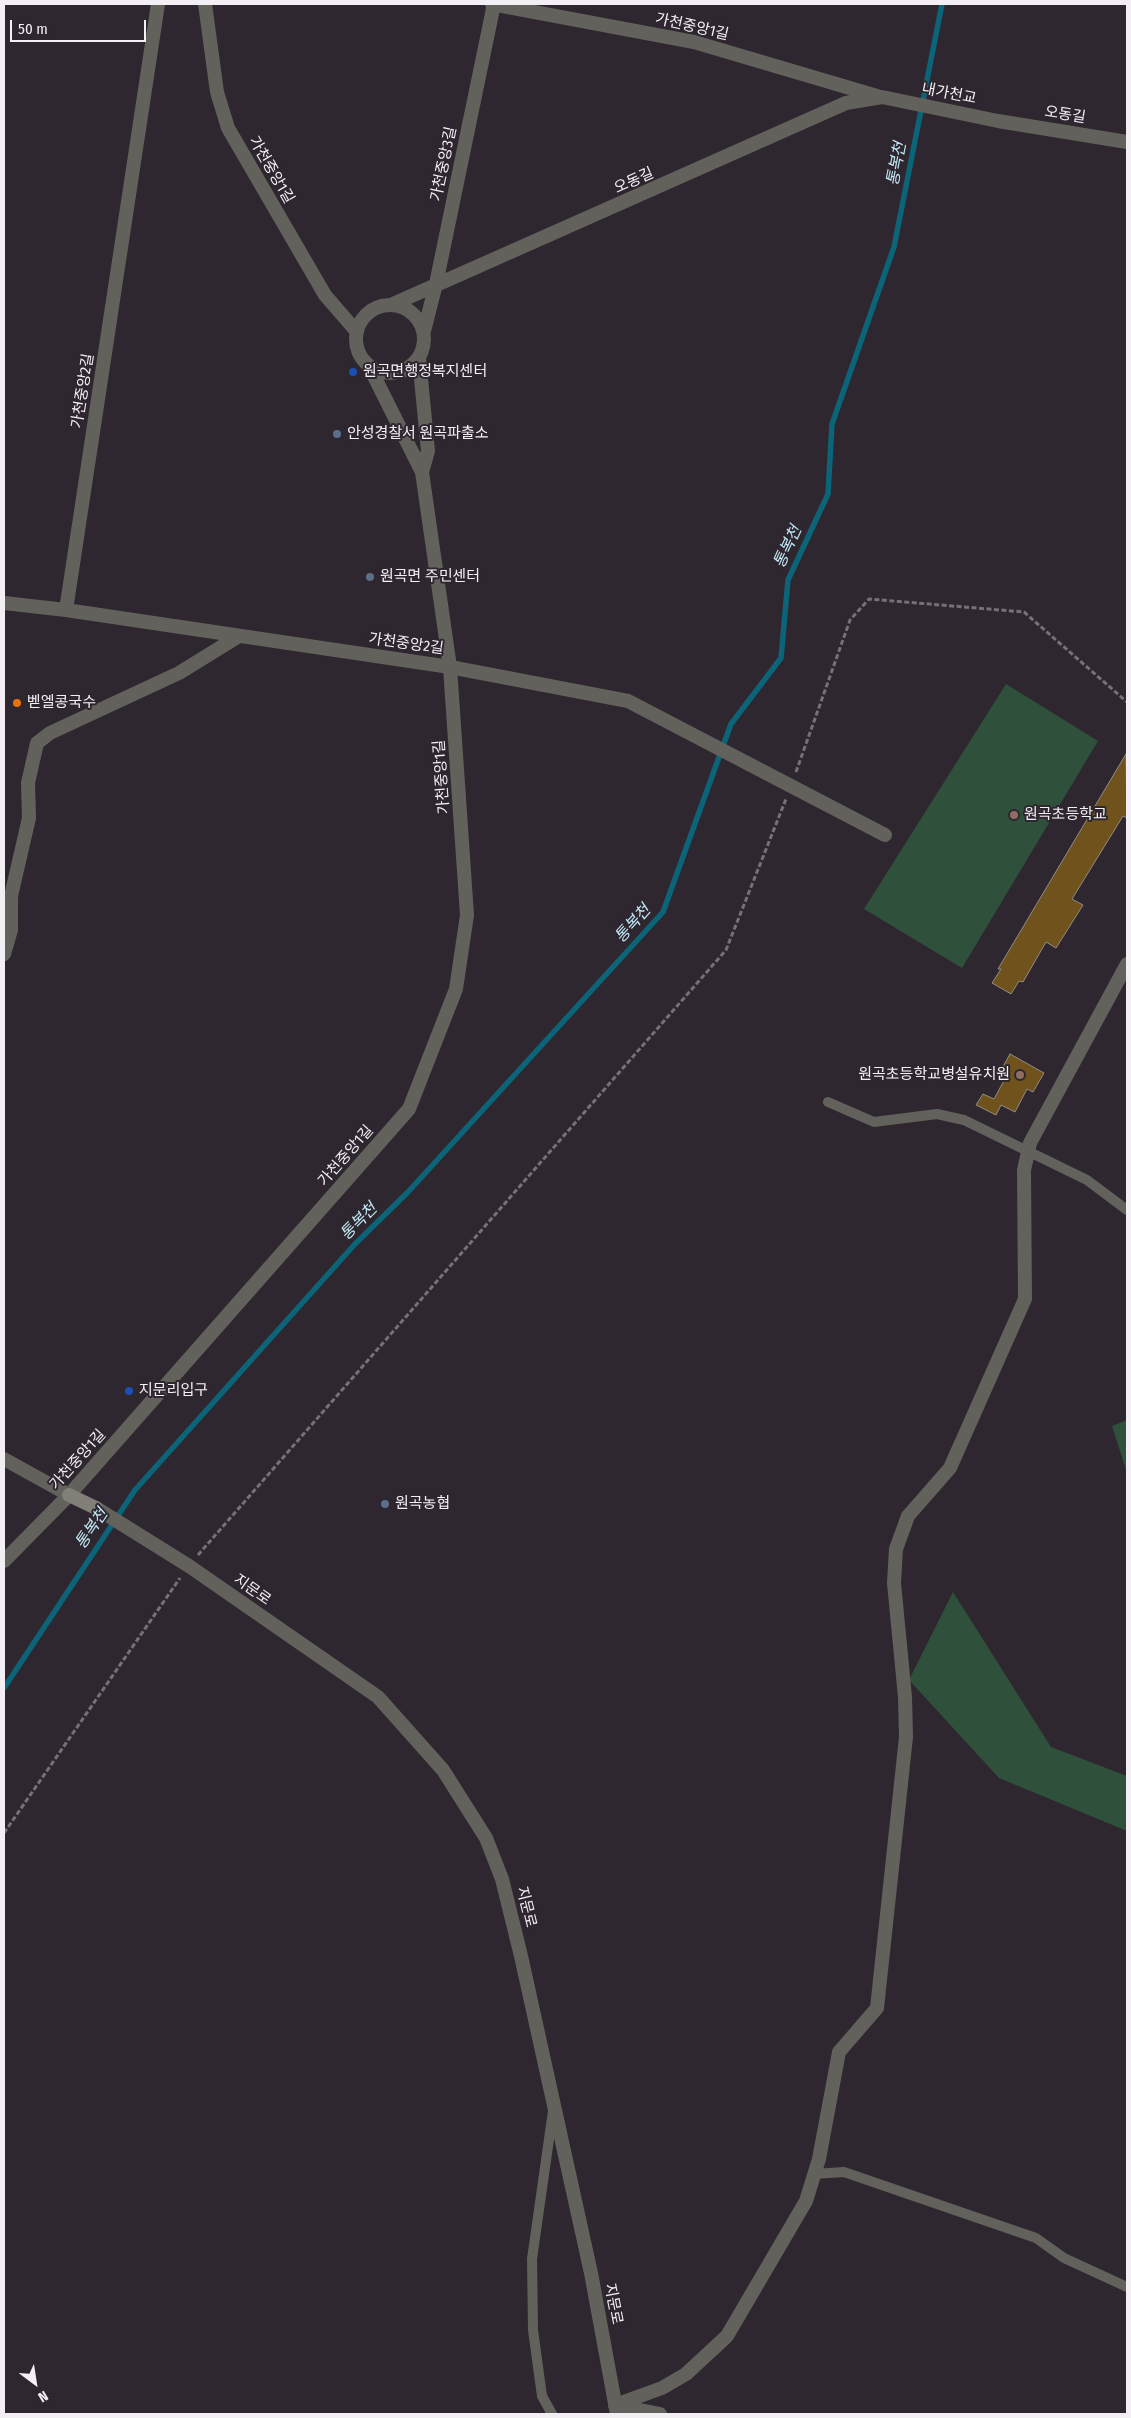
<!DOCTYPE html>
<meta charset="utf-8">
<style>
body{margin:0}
#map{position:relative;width:1131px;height:2418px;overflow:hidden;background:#2e272f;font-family:"Fira Sans Condensed",sans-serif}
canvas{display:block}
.frame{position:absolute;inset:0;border:5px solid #f4eff4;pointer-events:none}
.north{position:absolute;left:10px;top:2358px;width:50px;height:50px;-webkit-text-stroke:4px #2e272f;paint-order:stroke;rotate:149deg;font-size:14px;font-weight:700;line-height:20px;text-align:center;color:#f4eff4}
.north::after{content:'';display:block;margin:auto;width:18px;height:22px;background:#f4eff4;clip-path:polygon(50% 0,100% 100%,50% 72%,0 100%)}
.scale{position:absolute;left:10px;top:20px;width:136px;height:22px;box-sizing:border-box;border:2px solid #f4eff4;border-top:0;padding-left:6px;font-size:15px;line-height:18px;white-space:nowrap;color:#f4eff4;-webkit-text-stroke:4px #2e272f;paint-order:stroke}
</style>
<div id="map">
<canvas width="1131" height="2418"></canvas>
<div class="frame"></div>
<div class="north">N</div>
<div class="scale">50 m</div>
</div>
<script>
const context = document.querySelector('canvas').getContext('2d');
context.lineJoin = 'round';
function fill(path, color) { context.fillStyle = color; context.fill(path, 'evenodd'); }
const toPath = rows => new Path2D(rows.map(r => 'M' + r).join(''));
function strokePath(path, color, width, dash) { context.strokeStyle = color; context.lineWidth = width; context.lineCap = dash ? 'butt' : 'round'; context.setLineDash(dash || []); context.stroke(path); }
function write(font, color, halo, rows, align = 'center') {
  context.font = font + ' "Fira Sans Condensed","Noto Sans KR",sans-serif'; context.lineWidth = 4; context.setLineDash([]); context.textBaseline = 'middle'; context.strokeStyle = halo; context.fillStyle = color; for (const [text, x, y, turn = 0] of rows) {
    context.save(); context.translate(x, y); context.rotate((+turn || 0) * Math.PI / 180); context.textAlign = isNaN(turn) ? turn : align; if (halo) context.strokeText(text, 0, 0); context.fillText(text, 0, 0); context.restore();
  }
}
fill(toPath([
 [1006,684,1098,741,962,968,864,909],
 [1127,1420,1127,1473,1112,1426],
 [953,1592,1051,1747,1127,1776,1127,1831,999,1778,909,1680]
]), '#2f503a');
strokePath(toPath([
 [4,1688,135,1490,355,1244,408,1192,663,912,731,724,781,658,788,580,828,494,832,424,894,247,942,4]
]), '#0c6478', 5.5);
const building = toPath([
 [1126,754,1127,818,1123,816,1072,899,1083,905,1056,948,1046,942,1023,982,1019,981,1011,994,992,983,1001,969,998,969,1126,754],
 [1010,1054,1044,1073,1033,1092,1027,1089,1015,1112,1001,1105,996,1115,976,1105,983,1094,994,1099,1007,1075,1000,1072,1010,1054]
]);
fill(building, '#70521c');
strokePath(building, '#948d83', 1);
strokePath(toPath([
 [796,772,850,620,869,599,1024,612,1127,702],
 [198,1555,726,950,786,799],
 [4,1833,180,1578]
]), '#767077', 3, [5, 2.5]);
strokePath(toPath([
 [828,1102,874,1122,937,1114,964,1120,1087,1180,1127,1210],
 [814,2174,844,2172,1036,2238,1064,2258,1127,2287],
 [552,2414,542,2396,533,2330,532,2259,553,2111]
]), '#62615c', 10);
strokePath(toPath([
 [205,4,217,92,228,128,325,295,357,332],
 [492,4,694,42,877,96],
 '356 339a34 34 0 1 1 68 0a34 34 0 1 1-68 0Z',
 [391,305,846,103,882,97,998,121,1127,142],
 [424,331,436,284,494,4],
 [419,358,428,451,422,472],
 [4,603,66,610,450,667,628,701,885,835],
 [66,610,158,4],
 [4,954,11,930,11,896,29,818,28,783,37,743,50,733,179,673,239,636],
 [4,1459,69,1495],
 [4,1561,69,1495,409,1109,456,989,467,915,450,667,422,472,369,366],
 [615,2405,662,2388,686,2374,727,2336,806,2201,819,2159,839,2052,877,2008,906,1737,905,1697,894,1583,896,1549,908,1516,950,1468,1025,1299,1024,1170,1030,1143,1127,964],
 [616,2405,660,2414]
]), '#62615c', 14);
strokePath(toPath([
 [96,1508,189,1566,378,1697,443,1770,486,1838,502,1879,521,1956,591,2273,617,2414]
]), '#62615c', 14);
strokePath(toPath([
 [69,1495,96,1508]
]), '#817f78', 14);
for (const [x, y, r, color] of [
 [353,372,5,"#1a4fb4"],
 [337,434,5,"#5c6f8a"],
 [370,577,5,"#5c6f8a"],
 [17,703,5,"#e8710a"],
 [1014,815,5,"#8d6e63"],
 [1020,1075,5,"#8d6e63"],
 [129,1391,5,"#1a4fb4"],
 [385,1504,5,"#5c6f8a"]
]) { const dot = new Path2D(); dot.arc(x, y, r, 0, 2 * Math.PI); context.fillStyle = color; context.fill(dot); strokePath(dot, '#2e272f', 2); }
write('15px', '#f4eff4', '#2e272f', [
 ["가천중앙1길",692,27,13],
 ["내가천교",949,94,11],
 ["오동길",1065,115,9],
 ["가천중앙3길",444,164,-78],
 ["가천중앙1길",271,170,60],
 ["오동길",634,181,-24],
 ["가천중앙2길",83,391,-81],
 ["가천중앙2길",406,644,8],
 ["가천중앙1길",442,777,-94],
 ["가천중앙1길",346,1156,-49],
 ["가천중앙1길",78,1460,-48],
 ["지문로",252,1590,35],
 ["지문로",526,1907,76],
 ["지문로",613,2304,79]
]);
write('15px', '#f4eff4', '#2e272f', [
 ["원곡면행정복지센터",363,372],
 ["안성경찰서 원곡파출소",347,434],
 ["원곡면 주민센터",380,577],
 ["벧엘콩국수",27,703],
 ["원곡초등학교",1024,815],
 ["원곡초등학교병설유치원",1010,1075,"right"],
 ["지문리입구",139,1391],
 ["원곡농협",395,1504]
], 'left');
write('italic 16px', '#c3eaf7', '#2e272f', [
 ["통복천",897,164,-79],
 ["통복천",788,547,-65],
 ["통복천",633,924,-48],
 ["통복천",359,1222,-45],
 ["통복천",92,1529,-56]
]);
</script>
